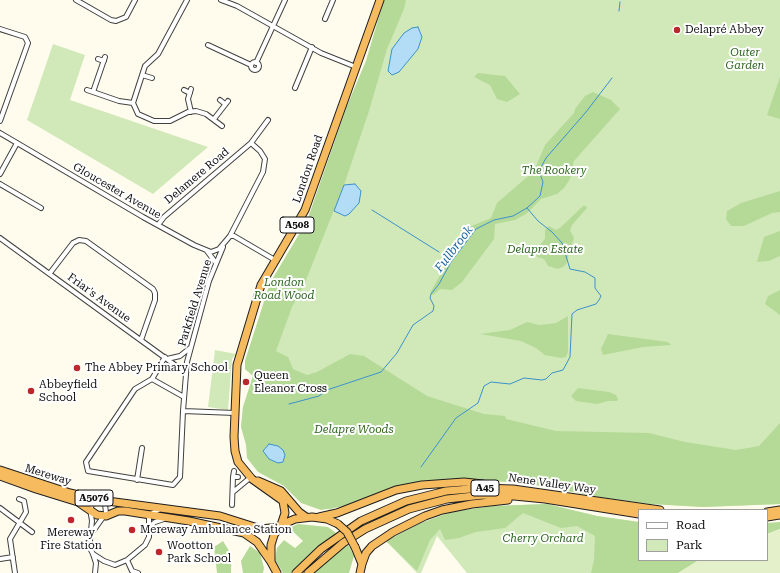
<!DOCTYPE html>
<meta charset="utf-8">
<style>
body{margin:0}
#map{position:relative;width:780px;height:573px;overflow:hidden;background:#fffcee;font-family:"Roboto Serif",serif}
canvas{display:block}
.legend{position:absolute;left:638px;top:509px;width:130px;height:52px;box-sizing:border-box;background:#fff;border:1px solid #9f9f9f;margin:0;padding:5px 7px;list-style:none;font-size:12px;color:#0e0e0e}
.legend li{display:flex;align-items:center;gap:8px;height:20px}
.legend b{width:20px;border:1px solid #9f9f9f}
</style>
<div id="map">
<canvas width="780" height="573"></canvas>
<ul class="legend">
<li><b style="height:5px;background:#fff"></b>Road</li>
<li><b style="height:11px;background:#d1e9b8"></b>Park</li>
</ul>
</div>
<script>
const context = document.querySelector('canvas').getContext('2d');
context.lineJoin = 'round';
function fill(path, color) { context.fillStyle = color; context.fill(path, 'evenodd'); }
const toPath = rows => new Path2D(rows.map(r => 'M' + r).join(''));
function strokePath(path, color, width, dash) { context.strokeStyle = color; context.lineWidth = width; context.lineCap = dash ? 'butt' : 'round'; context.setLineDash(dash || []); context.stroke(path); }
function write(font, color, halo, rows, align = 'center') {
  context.font = font + ' "Roboto Serif",serif'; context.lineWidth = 4; context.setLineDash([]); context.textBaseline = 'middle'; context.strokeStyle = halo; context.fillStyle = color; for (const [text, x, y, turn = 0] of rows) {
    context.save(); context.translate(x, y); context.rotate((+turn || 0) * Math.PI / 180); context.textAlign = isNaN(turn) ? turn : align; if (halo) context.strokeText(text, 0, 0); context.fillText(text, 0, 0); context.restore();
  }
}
fill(toPath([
 [384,0,780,0,780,504,703,507,651,504,599,497,525,483,460,479,408,484,329,510,241,427,243,407,253,376,245,369,245,361,270,283,307,221,347,106,366,61],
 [53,44,85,55,70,100,208,147,153,194,27,120],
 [215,350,236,354,232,359,228,410,208,407],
 [547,504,597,516,639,522,639,560,699,560,678,573,467,573,437,536,421,573,417,573,386,541,421,523,451,512,493,506]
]), '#d1e9b8');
fill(toPath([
 [384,0,406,0,404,9,387,49,369,111,344,185,304,285,292,307,276,351,288,357,293,369,307,375,317,372,350,354,364,356,427,396,484,414,505,416,506,419,556,431,649,433,685,442,736,450,759,446,780,423,780,504,703,507,651,504,599,497,525,483,460,479,408,484,345,506,321,510,301,503,284,486,258,472,247,458,246,445,241,427,243,407,253,376,245,369,245,361,270,283,307,221,347,106,366,61],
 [478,73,505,76,520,94,507,102,497,99,490,85,474,77],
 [780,77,780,119,767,115],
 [593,92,611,100,620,109,574,161,570,179,564,188,557,194,541,199,526,214,515,220,495,224,494,239,462,282,452,290,440,289,433,295,430,293,444,268,444,259,449,250,457,248,469,227,491,218,497,203,534,171,545,145,574,113,575,109,585,96],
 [780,191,780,212,772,213,744,226,731,226,726,219,727,211,741,203],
 [583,206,586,206,587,208,572,225,570,230,574,238,566,264,563,267,558,269,548,266,544,259,537,257,534,252,545,239,545,230,549,226,556,230,560,228],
 [780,231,780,256,769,261,757,262,764,237],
 [780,290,780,315,765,304,768,296],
 [568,316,568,352,566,357,561,358,545,355,536,348,521,341,480,334,510,330,527,322,539,325,556,323],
 [608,334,668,342,671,345,643,347,603,355,601,349],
 [578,388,609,392,616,395,618,399,617,401,608,401,597,404,576,401,571,396],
 [547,504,597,516,639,522,639,560,699,560,678,573,591,573,594,560,595,536,577,526,561,528,523,513,505,528,476,532,459,538,445,540,440,529,430,540,417,571,386,541,421,523,451,512,493,506],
 [780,522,780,529,767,534,767,523],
 [298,524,328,527,336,533,310,554,291,573,283,573,275,560,277,548,284,540,295,548,303,541,289,528],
 [223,541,231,554,231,573,217,573,214,547],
 [348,544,354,556,349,573,314,573,326,561],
 [250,546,260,553,264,568,263,573,243,573,241,561]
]), '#b5da98');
fill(toPath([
 [780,529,780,573,678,573,699,560,767,560,767,534]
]), '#e3f0ca');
const water = toPath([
 [418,27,422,37,418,49,399,72,392,75,388,71,392,49,404,33,412,28,418,27],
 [355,184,361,191,359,203,349,214,345,216,334,211,344,185,355,184],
 [269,444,278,446,283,450,285,455,283,462,278,463,269,459,263,451,269,444]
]);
fill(water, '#b3ddf6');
strokePath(water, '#3b92cd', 1);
strokePath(toPath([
 [619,11,620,2],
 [372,210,439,252],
 [289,404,319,396,327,390,381,372,397,353,413,325,433,311,434,306,430,298,431,294,439,284,451,262,476,229,494,220,513,216,527,208,540,196,543,182,539,171,546,158,586,112,612,78],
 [421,467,456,418,478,403,484,386,491,382,510,384,524,378,542,380,546,379,552,373,563,370,570,357,572,314,577,310,596,304,599,300,601,296,595,288,595,278,585,272,570,269,562,243,552,232,538,221,527,208]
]), '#3b92cd', 1);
const minor = toPath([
 [76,0,111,20,116,21,126,17,135,0],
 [221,0,237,6,321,53,356,67],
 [325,19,333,0],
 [0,29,25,37,28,43,0,121],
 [208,45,251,65],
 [105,57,93,92,119,101,133,103,138,114,154,121,170,121,188,112,196,111,206,114,222,126],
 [98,59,104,61],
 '251 66a4 4 0 1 1 8 0a4 4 0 1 1-8 0Z',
 [256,63,285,0],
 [142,75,152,78],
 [295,88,312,47],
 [87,90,93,92],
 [184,90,190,93],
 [220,100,225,104],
 [133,103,145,66,158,54,187,0],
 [191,112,188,99,191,89],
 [214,119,228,101],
 [0,133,143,217,194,245,211,252,219,249,230,236,263,172,265,159,260,151,251,143],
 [0,174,17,143],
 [0,184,41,208],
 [158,225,164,217,251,143,268,120],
 [230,236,234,236,275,260],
 [0,238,186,373],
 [223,247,209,281,187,362,183,411,235,413],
 [207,251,216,263],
 [50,273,73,243,79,240,86,241,153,289,155,293,155,300,141,340],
 [165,357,152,379,135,389,86,462,88,471,173,485,180,477,183,411],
 [167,359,180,356,190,348],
 [152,379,184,397],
 [234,471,233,477,238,477],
 [137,480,142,448],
 [233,492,251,477],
 [232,505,233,477],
 [0,508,32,532],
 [149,527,155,522,164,519],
 [91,534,106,513,105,504,100,500,94,501,90,509,92,521,90,540,91,550,93,554,104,561,115,565,127,560,145,545,149,537,149,515,160,509],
 [93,554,96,563,95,573],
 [0,559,13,557],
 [127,560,132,571,138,573],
 [15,573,10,539,26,512,24,501,19,499]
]);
const trunk = toPath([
 [0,470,70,493,100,500,220,516,261,529,279,527],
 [0,476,36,489,78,502,97,515,106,516,118,511,125,511,189,521,244,533,257,542,271,562],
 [258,481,281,491,299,512,306,517],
 [767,512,780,510],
 [319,517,337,513,396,490,422,485,464,482,483,484],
 [767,517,780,515],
 [281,525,285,513,283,501,252,479,238,462,235,451,234,437,237,365,261,285,305,210,380,0],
 [355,547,362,564,360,573],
 [362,564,366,553,372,546,393,532,425,516,442,510,472,504,508,500],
 [277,573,271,562,271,545,274,535,281,525,295,519,312,517,327,519,338,524],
 [296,573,321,549,361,521,406,501,446,491,482,488,513,489,660,510],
 [308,573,343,543,365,529,409,509,447,499,483,495,514,496,545,499,639,514]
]);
strokePath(minor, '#414141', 6);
strokePath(trunk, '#1f1f1f', 9);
strokePath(minor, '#fff', 4);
strokePath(trunk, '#f6ba5f', 7);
const trunkBridge = toPath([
 [338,524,347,532,355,547]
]);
strokePath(trunkBridge, '#1f1f1f', 9, []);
strokePath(trunkBridge, '#f6ba5f', 7);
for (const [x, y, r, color] of [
 [677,30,4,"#be262c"],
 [77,368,4,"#be262c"],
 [246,382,4,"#be262c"],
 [31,391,4,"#be262c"],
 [71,520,4,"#be262c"],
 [132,530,4,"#be262c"],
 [159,552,4,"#be262c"]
]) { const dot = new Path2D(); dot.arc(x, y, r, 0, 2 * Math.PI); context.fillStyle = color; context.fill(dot); strokePath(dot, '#fff', 1.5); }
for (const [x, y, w] of [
 [297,225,34],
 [485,488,28],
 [94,498,38]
]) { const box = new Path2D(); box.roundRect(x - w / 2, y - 8, w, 16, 3); context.fillStyle = '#fff'; context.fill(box); strokePath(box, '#0e0e0e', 1); }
write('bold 10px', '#0e0e0e', null, [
 ["A508",297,225],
 ["A45",485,488],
 ["A5076",94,498]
]);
write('11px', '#0e0e0e', '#fff', [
 ["Delapré Abbey",685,30],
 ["The Abbey Primary School",85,368],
 ["Queen",254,376],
 ["Eleanor Cross",254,389],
 ["Abbeyfield",39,385],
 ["School",39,398],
 ["Mereway Ambulance Station",140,530],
 ["Mereway",71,533,"center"],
 ["Fire Station",71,546,"center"],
 ["Wootton",167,546],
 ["Park School",167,559]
], 'left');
write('italic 11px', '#2c651e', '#fff', [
 ["Outer",745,53],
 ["Garden",745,66],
 ["The Rookery",554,171],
 ["Delapre Estate",545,250],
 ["London",284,283],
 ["Road Wood",284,296],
 ["Delapre Woods",354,430],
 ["Cherry Orchard",543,539]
]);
write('11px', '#0e0e0e', '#fff', [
 ["London Road",308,169,-71],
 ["Delamere Road",197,176,-40],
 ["Gloucester Avenue",117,191,30],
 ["Friar's Avenue",99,298,36],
 ["Parkfield Avenue",195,303,-73],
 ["Mereway",48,475,17],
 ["Nene Valley Way",552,484,8]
]);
write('italic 12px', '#17639f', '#fff', [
 ["Fullbrook",454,249,-53]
]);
</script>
